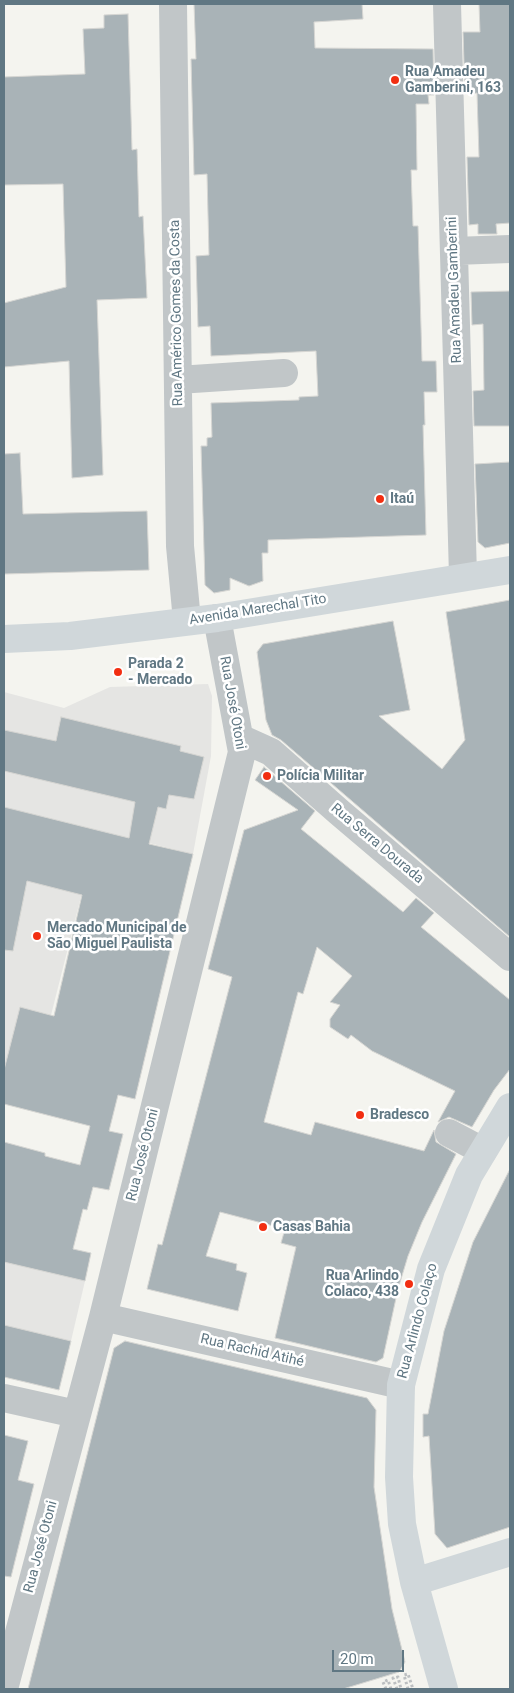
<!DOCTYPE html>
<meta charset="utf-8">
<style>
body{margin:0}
#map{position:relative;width:514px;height:1693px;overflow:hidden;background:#f4f4ef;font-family:Roboto,sans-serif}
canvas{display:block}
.frame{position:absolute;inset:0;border:5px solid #607783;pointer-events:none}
.scale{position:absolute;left:332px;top:1650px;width:72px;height:22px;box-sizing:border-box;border:2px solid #607783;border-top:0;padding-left:6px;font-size:15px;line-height:18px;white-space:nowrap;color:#607783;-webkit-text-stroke:4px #fff;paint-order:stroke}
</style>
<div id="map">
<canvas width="514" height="1693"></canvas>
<div class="frame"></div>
<div class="scale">20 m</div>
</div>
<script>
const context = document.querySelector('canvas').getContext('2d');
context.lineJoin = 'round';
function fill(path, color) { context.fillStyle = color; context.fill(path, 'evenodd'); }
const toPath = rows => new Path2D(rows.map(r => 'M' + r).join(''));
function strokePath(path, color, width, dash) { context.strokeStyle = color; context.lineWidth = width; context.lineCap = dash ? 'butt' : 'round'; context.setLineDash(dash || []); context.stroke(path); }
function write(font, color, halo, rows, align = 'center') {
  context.font = font + ' Roboto,sans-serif'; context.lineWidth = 5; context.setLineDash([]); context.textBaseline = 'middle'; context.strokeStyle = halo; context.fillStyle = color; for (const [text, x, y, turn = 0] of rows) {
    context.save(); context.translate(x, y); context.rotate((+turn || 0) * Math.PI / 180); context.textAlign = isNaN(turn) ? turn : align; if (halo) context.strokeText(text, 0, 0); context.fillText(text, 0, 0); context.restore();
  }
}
fill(toPath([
 [208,684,212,696,211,756,193,854,41,816,89,865,51,1015,20,1007,4,1072,4,692,64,708,110,687],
 [4,1262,85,1281,71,1341,4,1325]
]), '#e5e5e3');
const building = toPath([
 [194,4,362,4,363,19,314,22,315,48,433,49,434,95,428,95,429,104,416,104,417,170,411,170,413,226,418,226,422,361,436,361,437,392,424,392,425,425,423,425,426,535,268,540,268,553,262,553,263,581,249,586,230,578,230,590,214,593,205,585,201,446,207,446,207,438,212,437,211,403,299,400,299,397,318,396,316,351,211,356,210,326,198,327,196,256,209,255,207,174,194,175,191,59,196,59,194,4],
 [479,4,510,4,510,223,496,224,497,234,478,234,478,224,469,225,467,157,479,157,477,93,465,94,463,32,480,32,479,4],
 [128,14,132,150,137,149,139,217,143,216,147,298,97,300,103,475,72,478,69,361,4,367,4,303,66,287,63,184,4,185,4,77,85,74,83,29,104,28,104,15,128,14],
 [510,291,510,426,474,426,473,391,484,390,483,324,472,325,471,292,510,291],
 [20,453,23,514,147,511,149,570,4,574,4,454,20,453],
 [510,462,510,543,485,548,478,542,475,464,510,462],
 [510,600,510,937,281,740,272,735,266,720,257,652,263,644,393,621,410,710,379,716,442,769,465,740,446,612,510,600],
 [61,717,181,746,180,751,204,757,194,799,169,795,166,809,158,807,149,844,193,854,135,1099,118,1095,109,1131,123,1134,109,1190,93,1187,87,1210,83,1209,73,1249,91,1253,85,1281,4,1262,4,1142,45,1153,45,1156,80,1165,90,1126,4,1104,4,1070,20,1007,54,1016,82,895,27,881,13,951,4,950,4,807,129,838,135,802,4,771,4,730,56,741,61,717],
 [264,767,315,811,301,829,403,912,416,898,434,913,421,927,510,1000,510,1069,494,1090,472,1127,449,1117,438,1122,455,1091,372,1051,351,1035,348,1039,330,1027,330,1019,340,1005,330,1002,352,976,317,947,303,994,298,992,264,1122,311,1135,315,1122,424,1151,434,1130,436,1142,456,1154,422,1222,408,1256,398,1289,383,1358,376,1362,275,1338,296,1247,281,1243,285,1229,220,1212,206,1256,237,1264,236,1270,247,1273,238,1311,147,1289,158,1244,162,1245,232,977,208,969,244,830,298,810,255,780,264,767],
 [510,1169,510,1527,447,1548,435,1534,429,1436,423,1437,423,1414,428,1414,444,1331,473,1242,510,1169],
 [4,1325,71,1341,59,1390,4,1377,4,1325],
 [125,1341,367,1398,376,1410,374,1487,392,1609,405,1662,399,1672,343,1689,28,1689,114,1348,125,1341],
 [4,1435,28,1441,18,1480,34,1484,11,1577,4,1576,4,1435]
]);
fill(building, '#a9b3b7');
strokePath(building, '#d5d5d2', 1);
strokePath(toPath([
 [386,1689,383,1682,388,1680,391,1689],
 [397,1689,393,1678,398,1677,401,1689],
 [408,1689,404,1675,408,1674,413,1689]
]), '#bcbfc1', 3, [2.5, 2.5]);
strokePath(toPath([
 [173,4,180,546,187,621],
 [447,4,463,576],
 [454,251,510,249],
 [178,380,284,373],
 [240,738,271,752,339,812,510,957],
 [449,1133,483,1151],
 [103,1317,401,1385],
 [4,1398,76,1414],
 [4,1689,103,1317,242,752,217,618]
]), '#c1c6c8', 28);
strokePath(toPath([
 [4,639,70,636,217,618,510,570],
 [414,1582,510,1552],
 [444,1689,414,1582,402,1524,399,1477,401,1385,431,1269,469,1175,510,1107]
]), '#d0d7da', 28);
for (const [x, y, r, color] of [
 [395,80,5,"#f22e11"],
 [380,499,5,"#f22e11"],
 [118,672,5,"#f22e11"],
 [267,776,5,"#f22e11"],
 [37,936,5,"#f22e11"],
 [360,1115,5,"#f22e11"],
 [263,1227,5,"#f22e11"],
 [409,1284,5,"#f22e11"]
]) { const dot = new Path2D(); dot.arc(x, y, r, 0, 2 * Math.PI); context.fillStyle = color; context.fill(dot); strokePath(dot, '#fff', 2); }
write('bold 14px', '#607783', '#fff', [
 ["Rua Amadeu",405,72],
 ["Gamberini, 163",405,88],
 ["Itaú",390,499],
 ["Parada 2",128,664],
 ["- Mercado",128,680],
 ["Polícia Militar",277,776],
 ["Mercado Municipal de",47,928],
 ["São Miguel Paulista",47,944],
 ["Bradesco",370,1115],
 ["Casas Bahia",273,1227],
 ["Rua Arlindo",399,1276,"right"],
 ["Colaco, 438",399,1292,"right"]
], 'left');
write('14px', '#607783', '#fff', [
 ["Rua Amadeu Gamberini",455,290,-92],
 ["Rua Américo Gomes da Costa",177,313,-91],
 ["Avenida Marechal Tito",258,610,-9],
 ["Rua José Otoni",232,703,80],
 ["Rua Serra Dourada",377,844,40],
 ["Rua José Otoni",143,1155,-76],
 ["Rua Arlindo Colaço",418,1321,-75],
 ["Rua Rachid Atihé",252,1351,13],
 ["Rua José Otoni",41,1547,-75]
]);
</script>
